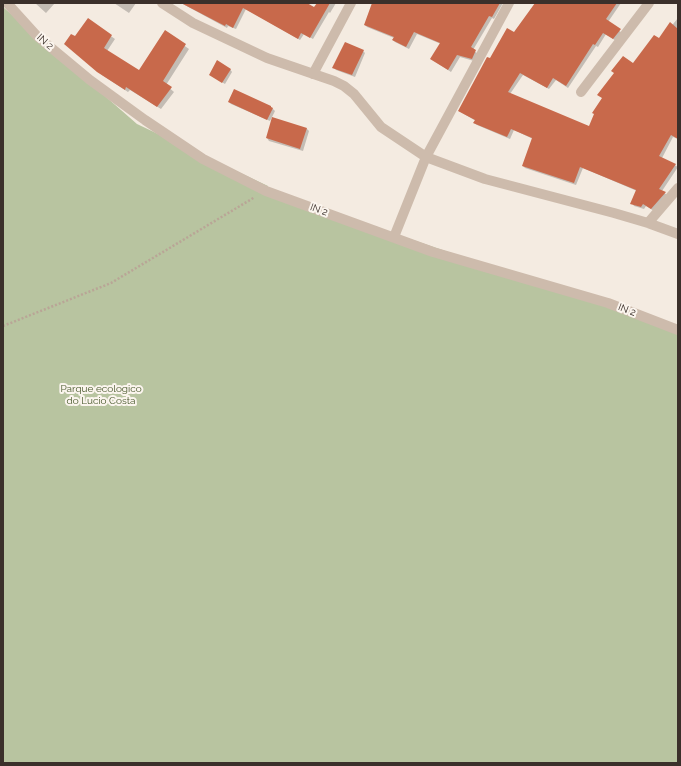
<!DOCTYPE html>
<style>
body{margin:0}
#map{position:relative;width:681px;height:766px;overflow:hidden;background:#f4ebe1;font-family:Raleway,sans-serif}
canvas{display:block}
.frame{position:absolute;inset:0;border:4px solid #3b302b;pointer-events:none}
</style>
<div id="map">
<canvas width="681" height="766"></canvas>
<div class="frame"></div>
</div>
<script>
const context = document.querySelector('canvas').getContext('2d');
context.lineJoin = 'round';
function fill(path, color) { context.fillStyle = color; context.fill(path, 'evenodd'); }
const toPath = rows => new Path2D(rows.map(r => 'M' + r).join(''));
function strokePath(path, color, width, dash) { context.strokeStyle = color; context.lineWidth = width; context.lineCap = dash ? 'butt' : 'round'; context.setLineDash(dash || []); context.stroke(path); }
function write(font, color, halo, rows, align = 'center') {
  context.font = font + ' Raleway,sans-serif'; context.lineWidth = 4; context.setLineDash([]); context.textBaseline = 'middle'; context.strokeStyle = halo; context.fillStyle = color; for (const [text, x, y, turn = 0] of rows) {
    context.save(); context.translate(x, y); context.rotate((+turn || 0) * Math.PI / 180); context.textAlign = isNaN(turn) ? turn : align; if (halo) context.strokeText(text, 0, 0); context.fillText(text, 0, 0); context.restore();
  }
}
fill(toPath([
 [3,7,137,124,268,186,266,190,678,330,678,763,3,763]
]), '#b8c4a0');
fill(toPath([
 [35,3,55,3,46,13],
 [114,3,136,3,129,13],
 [181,3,305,3,315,9,318,3,336,3,330,13,329,12,313,39,304,34,300,40,246,9,236,29,228,26,227,28],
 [373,3,503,3,494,19,492,18,473,50,478,54,474,61,460,57,451,72,431,59,441,44,417,34,409,49,395,42,393,40,394,38,367,27,365,25],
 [534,3,621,3,608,22,622,33,616,41,606,34,598,47,596,46,568,88,556,80,549,89,523,75,510,94,589,127,633,64,660,40,678,18,678,139,673,137,662,158,678,167,662,191,667,195,654,211,646,206,644,209,634,206,632,203,637,191,583,168,576,185,525,168,523,166,533,139,514,130,510,139,477,125,474,123,476,121,459,111,491,60,514,34,535,4],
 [88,20,115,39,107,51,139,72,165,32,189,49,166,85,174,92,161,109,130,90,128,92,102,75,75,38],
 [363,51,365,53,355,77,336,70,334,67],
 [230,69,232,72,225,84,210,75],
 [229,102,270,106,275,111,270,121,231,104],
 [273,118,307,129,309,131,303,151,269,141,267,138]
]), '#0003');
fill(toPath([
 [181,3,307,3,314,7,317,3,330,3,310,38,301,33,298,39,243,8,233,28,226,24,225,26],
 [372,3,500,3,492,17,489,16,471,47,476,50,472,59,457,55,448,70,430,59,440,43,414,32,406,47,392,40,394,37,364,25],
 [535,3,617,3,606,19,621,29,613,39,603,33,595,45,593,44,566,86,553,78,547,88,520,73,508,92,589,126,594,114,592,113,602,98,597,95,614,73,611,71,623,56,633,63,654,35,659,38,670,22,678,29,678,139,671,135,659,156,676,164,659,189,666,192,651,209,643,204,641,207,630,204,636,190,580,167,574,183,522,166,532,138,511,129,507,137,473,123,475,120,458,111,487,57,490,58,507,28,514,32],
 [88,18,112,35,104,48,139,70,165,30,186,44,163,81,172,87,157,107,126,87,125,90,97,72,64,44,71,34,75,36],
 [345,42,364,50,352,75,332,68],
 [217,60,231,69,222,83,209,75],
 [234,89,271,106,271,107,273,108,267,120,228,102],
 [272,117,307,128,300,149,266,138]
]), '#c8694b');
strokePath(toPath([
 [3,326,111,283,255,197]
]), '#b9a596', 2.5, [2, 2]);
strokePath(toPath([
 [7,3,37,36,90,80,145,120,203,159,266,191,433,252,608,303,678,330],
 [162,3,193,23,267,58,334,81,344,86,354,94,381,127,426,157,485,179,614,213,648,223,678,234],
 [313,74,351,3],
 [581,92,649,3],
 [648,223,678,188],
 [394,237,426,157,509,3]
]), '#cdbbac', 10);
write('10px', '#3b302b', '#fbf5ee', [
 ["IN 2",45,42,41],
 ["IN 2",319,210,20],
 ["IN 2",627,310,21]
]);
write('10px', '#4a5a2e', '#fbf5ee', [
 ["Parque ecologico",101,389],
 ["do Lucio Costa",101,401]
]);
</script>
